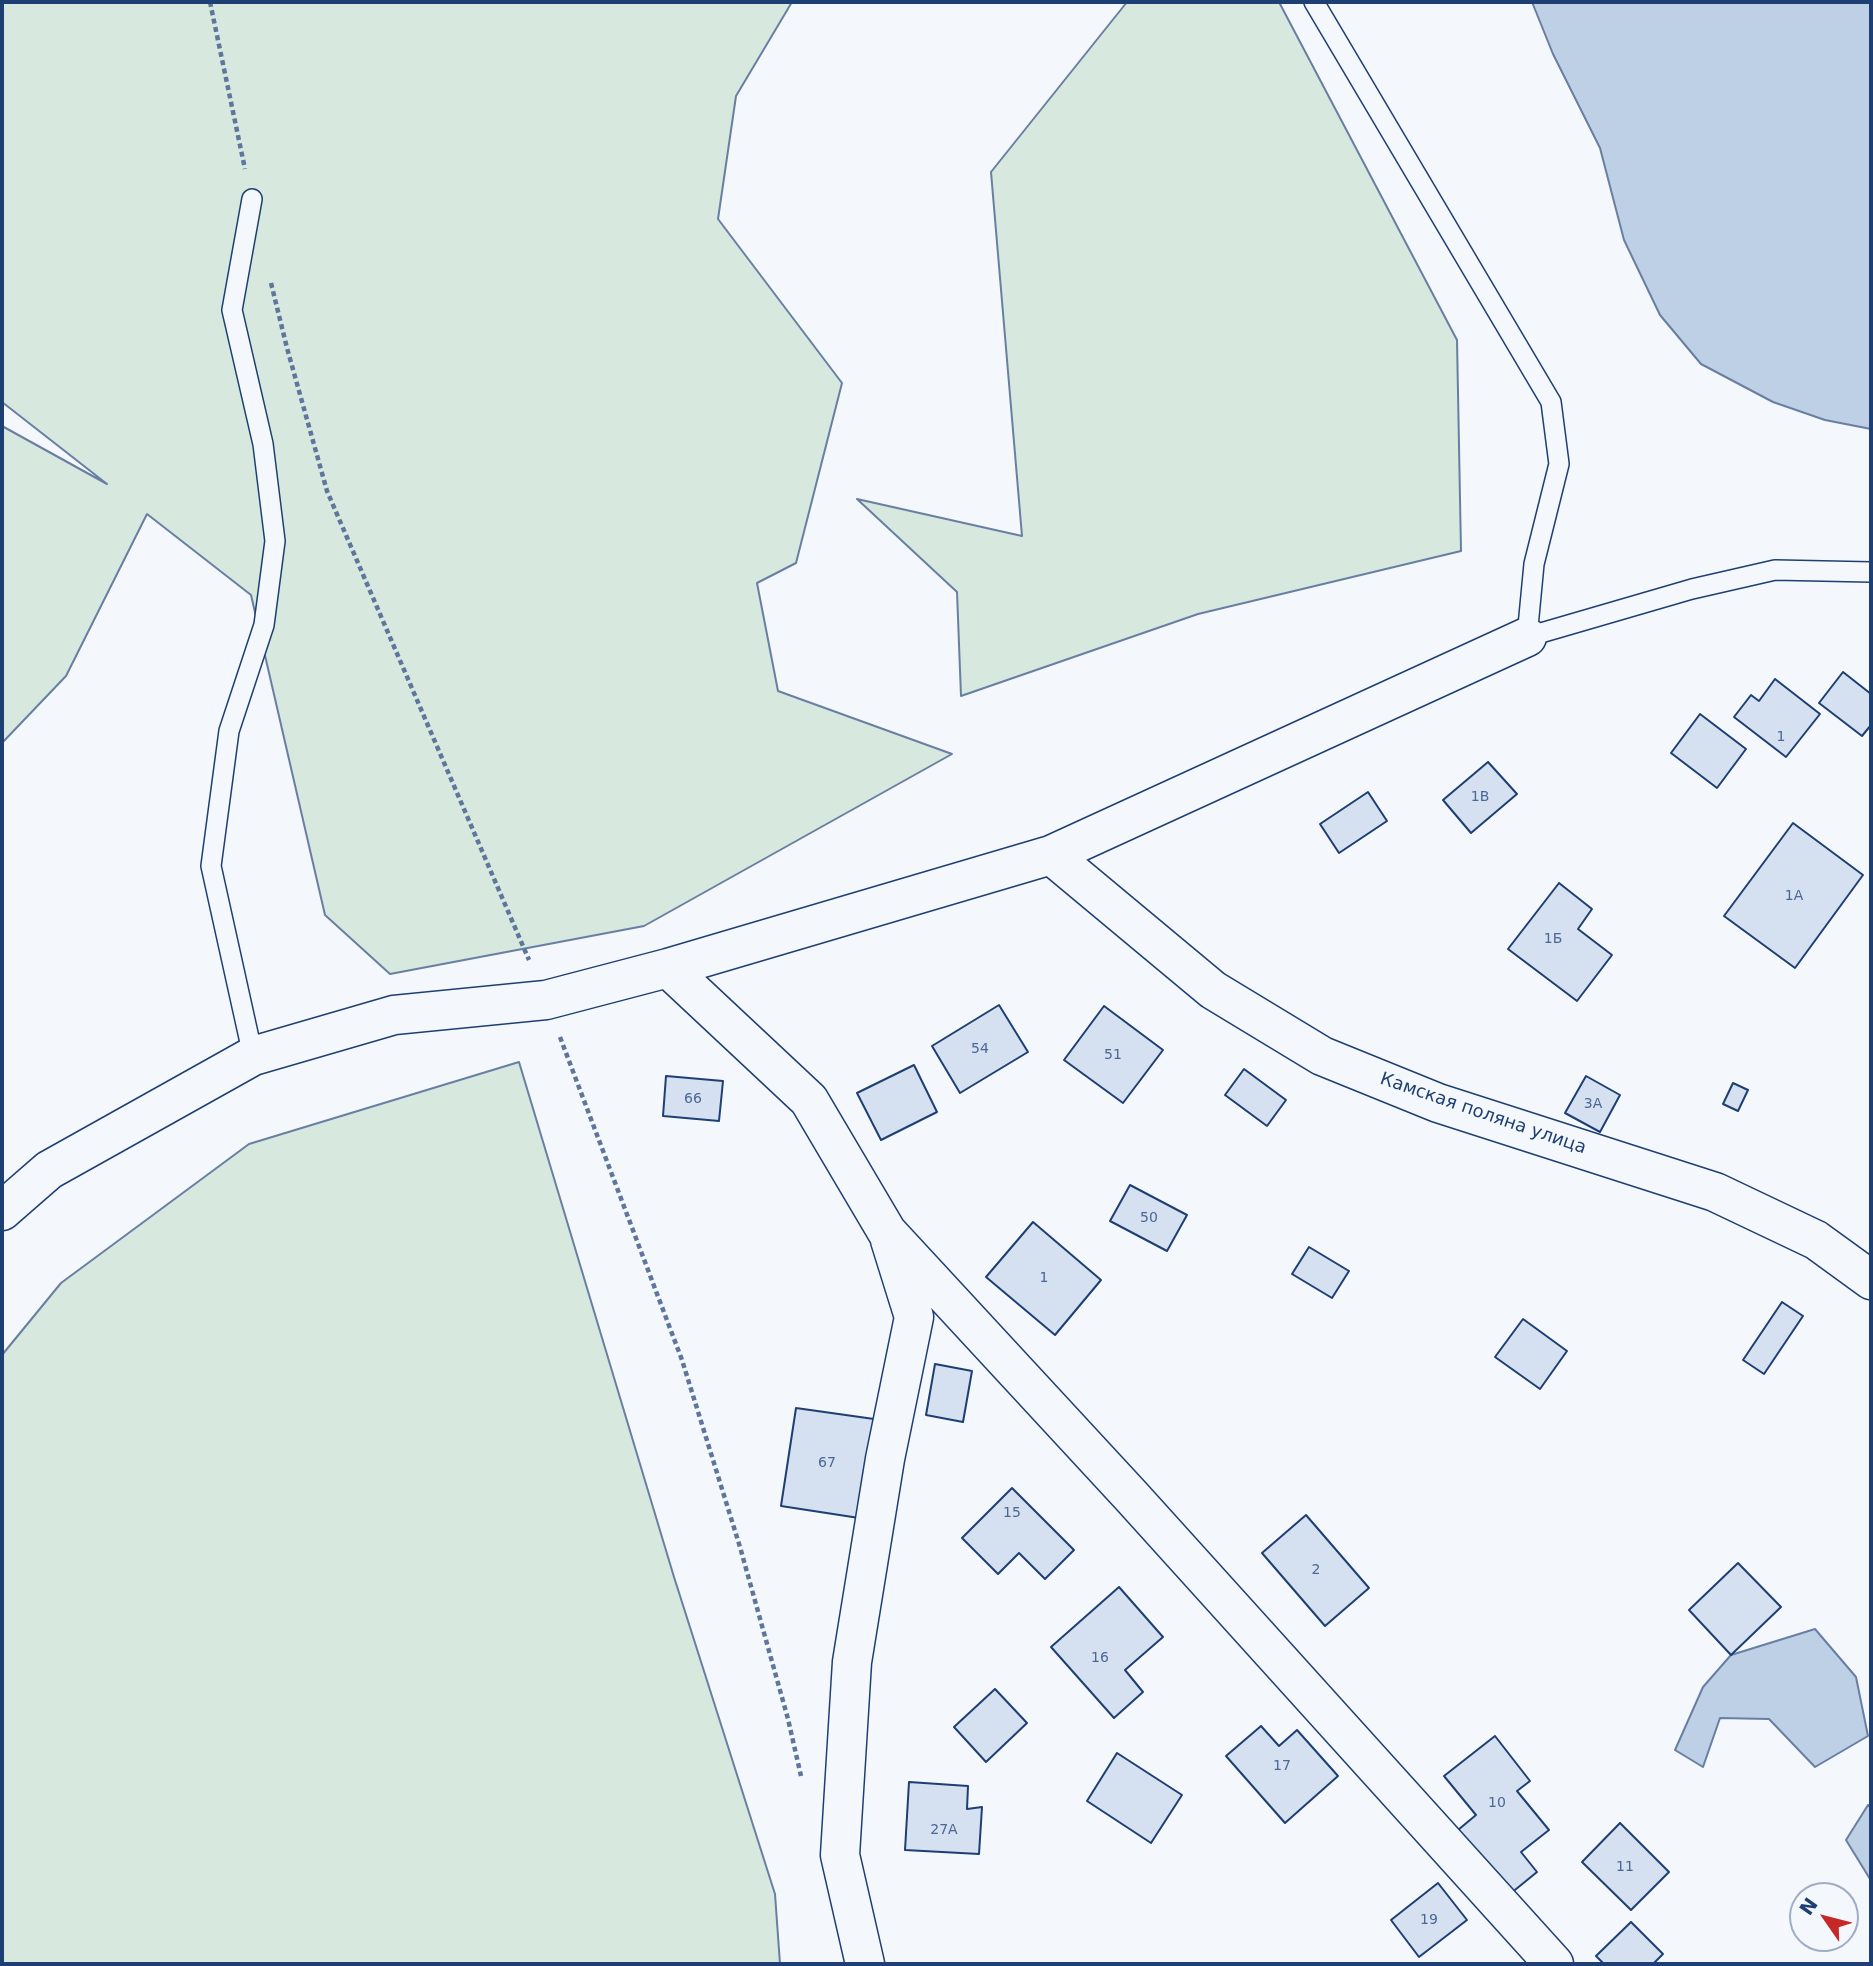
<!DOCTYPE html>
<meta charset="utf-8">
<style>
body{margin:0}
#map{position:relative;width:1873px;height:1966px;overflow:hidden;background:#f4f7fb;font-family:"DejaVu Sans",sans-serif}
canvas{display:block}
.frame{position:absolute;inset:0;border:4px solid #1d3f73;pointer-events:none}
.north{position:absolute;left:1789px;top:1882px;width:70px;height:70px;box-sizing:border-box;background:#f4f7fb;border:2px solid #9eadc5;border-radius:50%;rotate:305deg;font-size:19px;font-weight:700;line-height:28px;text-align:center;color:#1d3f73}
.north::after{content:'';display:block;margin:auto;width:24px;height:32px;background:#c62828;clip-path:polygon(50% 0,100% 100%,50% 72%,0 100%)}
</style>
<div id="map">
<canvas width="1873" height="1966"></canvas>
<div class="frame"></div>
<div class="north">N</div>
</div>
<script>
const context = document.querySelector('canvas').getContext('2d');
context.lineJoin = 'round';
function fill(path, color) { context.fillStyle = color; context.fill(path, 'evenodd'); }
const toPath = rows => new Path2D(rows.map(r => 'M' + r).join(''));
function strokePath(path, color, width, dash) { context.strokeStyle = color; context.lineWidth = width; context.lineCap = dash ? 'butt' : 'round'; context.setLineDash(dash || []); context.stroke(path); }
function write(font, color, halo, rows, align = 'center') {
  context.font = font + ' "DejaVu Sans",sans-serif'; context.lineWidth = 5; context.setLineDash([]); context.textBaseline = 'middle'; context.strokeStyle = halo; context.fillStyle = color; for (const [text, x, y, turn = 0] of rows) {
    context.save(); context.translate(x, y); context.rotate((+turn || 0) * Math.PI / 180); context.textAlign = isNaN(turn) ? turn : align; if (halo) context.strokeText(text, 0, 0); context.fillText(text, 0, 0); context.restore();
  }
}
const green = toPath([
 [2,2,792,2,736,96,718,219,842,383,796,563,757,583,778,691,952,754,644,926,390,974,325,915,251,595,147,514,66,676,2,743,2,426,107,484,2,402,2,2],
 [1127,2,1279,2,1457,340,1461,551,1198,614,961,696,957,592,857,499,1022,536,991,172,1127,2],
 [519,1062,674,1577,775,1894,780,1964,2,1964,2,1355,61,1283,249,1144,519,1062]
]);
fill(green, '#d7e8df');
strokePath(green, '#687fa3', 2);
const water = toPath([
 [1532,2,1871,2,1871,429,1825,420,1773,402,1701,364,1660,315,1624,240,1600,148,1553,54,1532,2],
 [1815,1629,1856,1677,1868,1736,1815,1767,1769,1719,1720,1718,1703,1767,1675,1750,1703,1687,1731,1655,1815,1629],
 [1868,1805,1871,1808,1870,1879,1846,1840,1868,1805]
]);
fill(water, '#bed0e5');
strokePath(water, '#687fa3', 2);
const building = toPath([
 [1843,672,1871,694,1871,725,1862,736,1819,703,1843,672],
 [1775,679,1820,714,1786,757,1734,717,1751,695,1759,701,1775,679],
 [1700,714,1746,749,1717,788,1671,753,1700,714],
 [1488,762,1517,794,1471,833,1443,800,1488,762],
 [1368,792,1387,821,1339,853,1320,824,1368,792],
 [1793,823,1863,875,1795,968,1724,916,1793,823],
 [1559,883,1592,909,1578,929,1612,955,1577,1001,1508,949,1559,883],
 [999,1005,1028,1052,960,1093,932,1046,999,1005],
 [1104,1006,1163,1050,1123,1103,1064,1060,1104,1006],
 [914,1065,937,1112,881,1140,857,1093,914,1065],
 [1244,1069,1286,1100,1267,1126,1225,1095,1244,1069],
 [666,1076,723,1081,719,1121,663,1116,666,1076],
 [1586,1076,1620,1095,1600,1132,1565,1113,1586,1076],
 [1733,1083,1748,1090,1738,1111,1723,1104,1733,1083],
 [1130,1185,1187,1215,1167,1251,1110,1221,1130,1185],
 [1033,1222,1101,1280,1055,1335,986,1277,1033,1222],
 [1309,1247,1349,1271,1332,1298,1292,1274,1309,1247],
 [1782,1302,1803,1316,1764,1374,1743,1360,1782,1302],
 [1523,1319,1567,1351,1540,1389,1495,1357,1523,1319],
 [935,1364,972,1371,963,1422,926,1415,935,1364],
 [796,1408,874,1419,859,1518,781,1506,796,1408],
 [1012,1488,1074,1550,1045,1579,1019,1553,998,1574,962,1538,1012,1488],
 [1306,1515,1369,1588,1325,1626,1262,1553,1306,1515],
 [1738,1563,1781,1607,1731,1655,1689,1610,1738,1563],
 [1119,1587,1163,1637,1125,1670,1143,1692,1114,1718,1051,1647,1119,1587],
 [995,1689,1027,1723,986,1762,954,1727,995,1689],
 [1261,1726,1279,1746,1297,1730,1338,1776,1285,1823,1226,1756,1261,1726],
 [1495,1736,1530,1781,1517,1791,1549,1830,1521,1852,1537,1872,1510,1894,1458,1830,1476,1815,1444,1776,1495,1736],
 [1117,1753,1182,1795,1151,1843,1087,1801,1117,1753],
 [909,1782,968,1786,967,1809,982,1807,979,1854,905,1850,909,1782],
 [1620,1823,1669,1872,1631,1910,1582,1862,1620,1823],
 [1438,1883,1467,1920,1419,1957,1391,1920,1438,1883],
 [1631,1922,1663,1954,1653,1964,1604,1964,1596,1956,1631,1922]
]);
fill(building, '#d5e0f0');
strokePath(building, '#1d3f73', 2);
const service = toPath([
 [1314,2,1551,402,1559,464,1534,564,1527,637,1692,589,1775,570,1871,572],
 [252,199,232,310,263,444,275,541,264,625,229,731,211,866,253,1056]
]);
const minor = toPath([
 [1051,855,1213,990,1322,1056,1438,1103,1715,1192,1816,1240,1871,1280],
 [668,968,809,1100,887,1232,1132,1497,1554,1964],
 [2,1211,49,1170,253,1056,394,1015,546,1000,668,968,1051,855,1527,637],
 [865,1964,840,1855,852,1662,885,1459,914,1317,890,1240]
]);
strokePath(service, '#1d3f73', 22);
strokePath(minor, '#1d3f73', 41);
strokePath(toPath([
 [210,2,245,169],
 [271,283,287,348,327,491,529,960],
 [560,1037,682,1360,740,1547,788,1719,801,1776]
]), '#5e769c', 4.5, [5, 3.5]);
strokePath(service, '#f4f7fb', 19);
strokePath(minor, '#f4f7fb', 38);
write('14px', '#4b6792', null, [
 ["1",1781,737],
 ["1В",1480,797],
 ["1А",1794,896],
 ["1Б",1553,939],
 ["54",980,1049],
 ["51",1113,1055],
 ["66",693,1099],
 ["3А",1593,1104],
 ["50",1149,1218],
 ["1",1044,1278],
 ["67",827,1463],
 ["15",1012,1513],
 ["2",1316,1570],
 ["16",1100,1658],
 ["17",1282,1766],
 ["10",1497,1803],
 ["27А",944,1830],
 ["11",1625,1867],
 ["19",1429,1920]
]);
write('18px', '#1d3f73', '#f4f7fb', [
 ["Камская поляна улица",1483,1114,19]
]);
</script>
